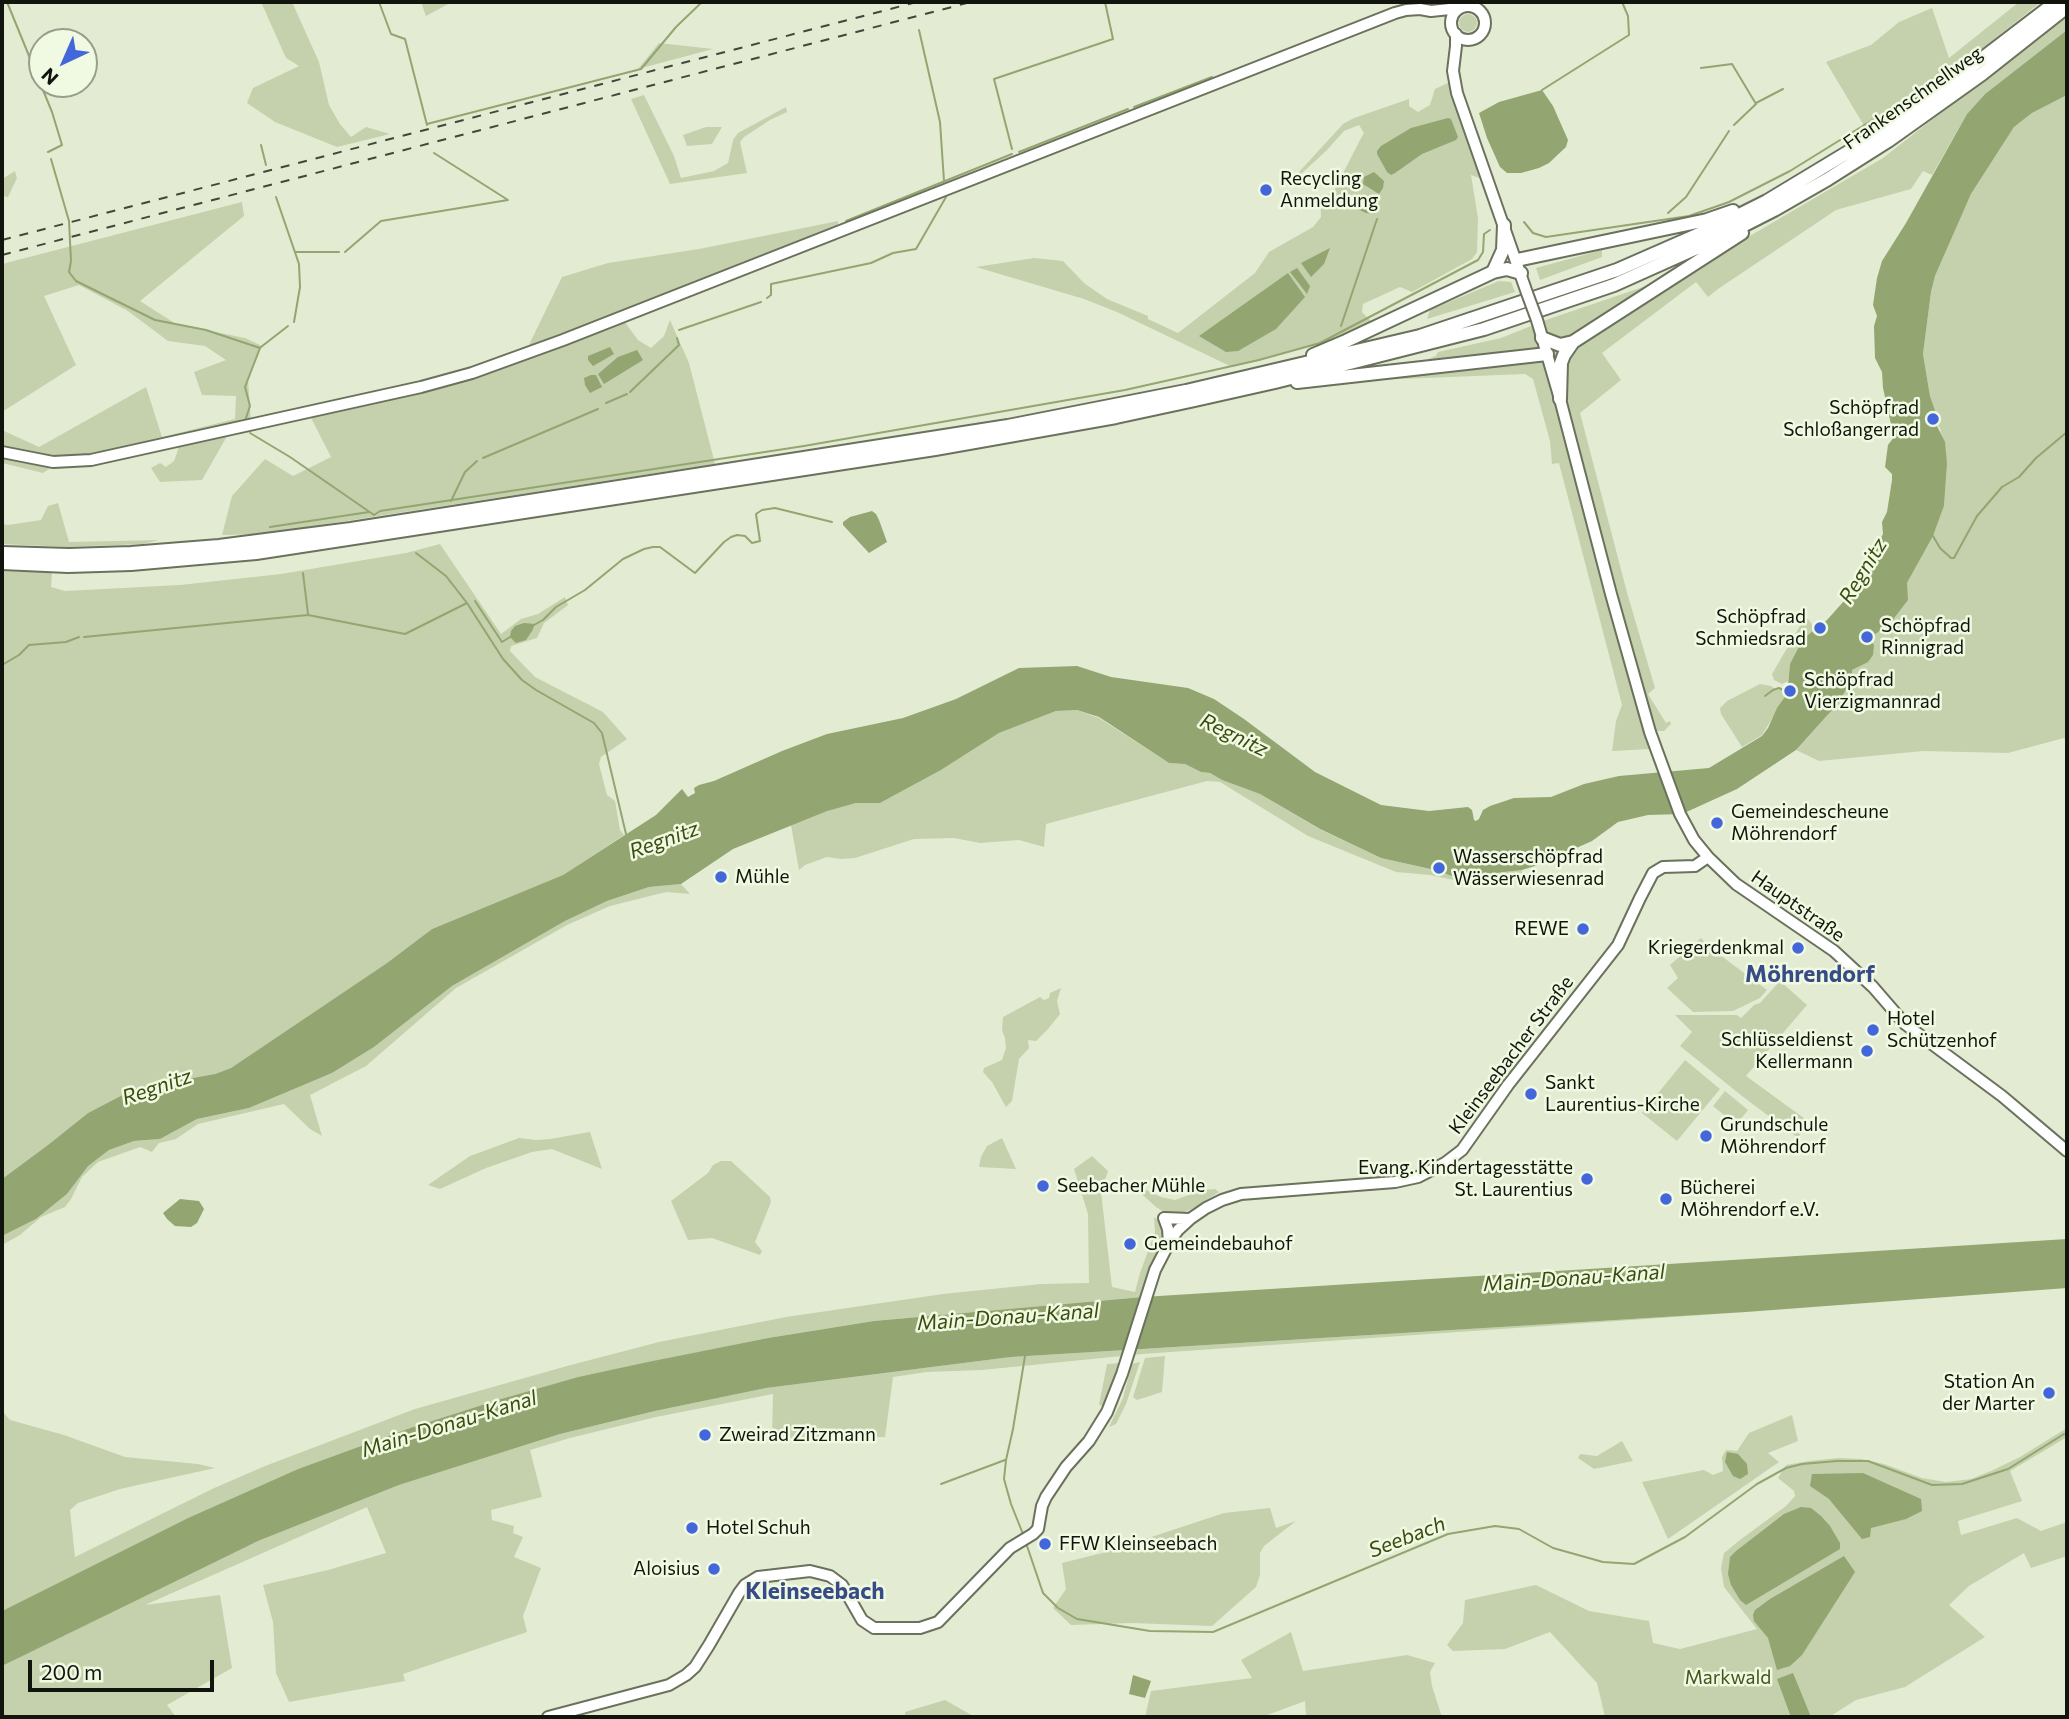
<!DOCTYPE html>
<meta charset="utf-8">
<style>
body{margin:0}
#map{position:relative;width:2069px;height:1719px;overflow:hidden;background:#e3ecd3;font-family:Commissioner,sans-serif}
canvas{display:block}
.frame{position:absolute;inset:0;border:4px solid #12150d;pointer-events:none}
.north{position:absolute;left:28px;top:28px;width:70px;height:70px;box-sizing:border-box;background:#f0f9e1;border:2px solid #979e8c;border-radius:50%;rotate:224deg;font-size:19px;font-weight:700;line-height:28px;text-align:center;color:#12150d}
.north::after{content:'';display:block;margin:auto;width:24px;height:32px;background:#4367da;clip-path:polygon(50% 0,100% 100%,50% 72%,0 100%)}
.scale{position:absolute;left:28px;top:1660px;width:186px;height:32px;box-sizing:border-box;border:4px solid #12150d;border-top:0;padding-left:9px;font-size:21px;line-height:24px;white-space:nowrap;color:#12150d;-webkit-text-stroke:5px #f0f9e1;paint-order:stroke}
</style>
<div id="map">
<canvas width="2069" height="1719"></canvas>
<div class="frame"></div>
<div class="north">N</div>
<div class="scale">200 m</div>
</div>
<script>
const context = document.querySelector('canvas').getContext('2d');
context.lineJoin = 'round';
function fill(path, color) { context.fillStyle = color; context.fill(path, 'evenodd'); }
const toPath = rows => new Path2D(rows.map(r => 'M' + r).join(''));
function strokePath(path, color, width, dash) { context.strokeStyle = color; context.lineWidth = width; context.lineCap = dash ? 'butt' : 'round'; context.setLineDash(dash || []); context.stroke(path); }
function write(font, color, halo, rows, align = 'center') {
  context.font = font + ' Commissioner,sans-serif'; context.lineWidth = 5; context.setLineDash([]); context.textBaseline = 'middle'; context.strokeStyle = halo; context.fillStyle = color; for (const [text, x, y, turn = 0] of rows) {
    context.save(); context.translate(x, y); context.rotate((+turn || 0) * Math.PI / 180); context.textAlign = isNaN(turn) ? turn : align; if (halo) context.strokeText(text, 0, 0); context.fillText(text, 0, 0); context.restore();
  }
}
fill(toPath([
 [261,2,292,2,319,62,329,105,340,124,351,137,366,127,390,134,337,147,275,122,247,103,253,88,299,66,286,58],
 [421,2,452,2,426,16],
 [2019,2,2041,2,1954,71,1895,113,1866,129,1826,62,1871,45,1899,22,1932,8,1949,58],
 [2067,14,2067,30,1985,94,1967,114,1932,175,1923,171,1911,189,1836,210,1718,289,1708,297,1696,282,1602,353,1621,380,1580,413,1628,596,1655,688,1648,694,1666,723,1670,721,1671,724,1664,731,1655,731,1609,601,1650,749,1612,751,1616,721,1622,705,1559,463,1552,464,1550,441,1533,379,1525,374,1375,380,1436,356,1438,352,1501,338,1546,320,1690,271,1883,158],
 '1459 23a9 9 0 1 1 18 0a9 9 0 1 1-18 0Z',
 [659,43,713,49,638,69],
 [1452,81,1482,179,1471,175,1478,218,1477,252,1472,259,1412,292,1400,287,1363,304,1362,312,1373,323,1342,338,1232,367,1117,312,1084,299,976,267,1034,258,1063,261,1084,283,1107,299,1148,316,1148,319,1178,333,1255,273,1269,252,1313,227,1321,217,1320,197,1333,193,1360,140,1364,133,1359,125,1344,131,1327,150,1301,174,1299,172,1343,124,1354,118,1409,99,1409,106,1418,112,1430,105,1435,89],
 [644,95,674,156,681,178,714,171,728,163,733,140,738,133,786,107,787,112,770,120,744,137,740,142,747,173,670,184,631,99],
 [2067,95,2067,742,2064,738,2008,753,1923,751,1819,761,1796,750,1836,706,1852,677,1852,670,1861,665,1868,640,1907,583,1933,536,1944,506,1947,464,1940,428,1935,422,1936,413,1930,396,1923,354,1931,292,1935,276,1971,194,2014,127,2032,113],
 [706,127,722,127,712,144,687,146,683,135],
 [15,171,17,178,8,197,2,196,2,179],
 [242,202,244,216,140,301,176,324,245,338,262,346,248,379,251,425,230,431,202,480,160,482,151,468,160,463,166,467,174,461,178,450,178,444,107,463,49,469,43,473,2,463,2,430,39,447,146,387,162,437,235,419,236,396,202,395,194,372,226,360,205,346,168,341,128,311,79,285,44,296,76,365,2,412,2,264],
 [838,221,837,240,624,321,638,340,651,348,664,336,670,320,689,363,715,464,262,534,222,535,232,496,265,459,293,476,331,457,309,414,524,355,562,277,608,263,699,249],
 [1602,250,1602,257,1540,280,1536,268],
 [1499,281,1511,282,1515,292,1427,319,1430,310],
 [58,503,69,542,159,540,143,544,69,547,2,544,2,524,8,525,41,520,48,506],
 [440,544,501,634,521,619,538,614,565,597,568,605,544,623,537,638,511,646,510,651,535,677,603,712,627,739,601,757,599,764,607,795,615,801,620,830,624,835,563,875,432,929,387,963,231,1068,215,1074,136,1088,88,1113,48,1145,2,1179,2,571,52,572,51,587,65,591,180,585,281,574,406,553],
 [1804,619,1808,619,1816,630,1813,631,1790,664,1788,681,1782,684,1774,680,1772,674],
 [1760,684,1771,686,1776,690,1781,689,1787,694,1762,735,1742,747,1721,714,1720,708,1727,701],
 [1077,710,1099,718,1169,763,1185,764,1201,772,1210,773,1222,780,1260,794,1319,829,1381,858,1435,870,1452,876,1461,877,1522,870,1522,873,1454,880,1430,875,1396,872,1308,836,1220,782,1207,781,1046,824,1044,847,1019,840,980,843,954,838,914,839,855,858,841,859,827,857,805,865,799,870,791,825,827,810,856,803,880,803,941,770,999,733,1056,711],
 [681,884,690,894,666,892,610,906,567,925,456,988,366,1066,310,1095,322,1136,310,1129,284,1104,198,1124,176,1139,159,1143,152,1152,140,1147,98,1162,82,1177,71,1199,65,1207,41,1217,20,1235,2,1245,2,1236,36,1219,67,1194,87,1166,109,1150,134,1141,160,1139,197,1119,249,1108,332,1073,374,1047,452,986,565,921,607,901,649,887],
 [1701,938,1708,946,1767,990,1760,998,1733,1011,1693,1012,1667,988,1678,978,1670,965],
 [1780,981,1807,1005,1746,1076,1808,1121,1798,1138,1742,1096,1680,1046,1692,1032,1675,1015,1737,1015,1741,1018,1754,1005,1760,1003],
 [1061,988,1057,1001,1060,1014,1048,1029,1036,1041,1028,1040,1029,1048,1019,1059,1012,1101,1006,1107,992,1082,983,1072,984,1068,1002,1060,1006,1048,1005,1038,1002,1030,1003,1017,1040,997,1044,1000,1049,998,1050,993],
 [1685,1060,1720,1089,1677,1141,1642,1113],
 [1725,1091,1748,1110,1736,1125,1713,1106],
 [590,1132,602,1169,552,1149,532,1152,486,1168,440,1189,428,1185,470,1156,519,1138,537,1140,550,1139],
 [1002,1138,1016,1169,979,1167,981,1157,987,1146],
 [1092,1156,1108,1171,1101,1192,1112,1287,1135,1292,1140,1273,1155,1232,1154,1217,1160,1222,1162,1230,1162,1241,1152,1264,1142,1293,1143,1297,874,1321,768,1338,578,1377,501,1399,413,1427,298,1469,188,1518,2,1611,2,1411,10,1420,64,1435,125,1457,198,1464,215,1468,120,1489,78,1503,70,1510,75,1557,212,1489,265,1466,415,1409,567,1366,659,1342,786,1317,943,1294,1041,1284,1089,1283,1088,1214,1074,1169],
 [721,1161,731,1161,770,1197,771,1202,755,1242,762,1251,760,1255,712,1238,688,1240,671,1201,708,1173,713,1165],
 [1142,1188,1161,1197,1175,1200,1203,1190,1215,1189,1219,1192,1192,1209,1179,1214,1167,1214,1156,1207,1136,1189],
 [1746,1312,1142,1354,982,1370,927,1372,893,1377,885,1437,772,1438,773,1394,656,1417,570,1438,530,1450,542,1497,491,1510,492,1520,514,1526,513,1533,523,1537,514,1557,541,1568,523,1616,527,1632,403,1674,405,1681,289,1702,276,1673,273,1622,263,1585,328,1570,386,1553,367,1507,145,1605,220,1595,232,1668,167,1705,176,1717,2,1717,2,1666,196,1570,258,1541,399,1485,560,1434,655,1411,766,1388,1011,1357],
 [1165,1356,1162,1392,1137,1400,1133,1397,1145,1358],
 [1140,1362,1126,1404,1116,1424,1109,1427,1123,1398,1132,1364],
 [1119,1363,1110,1393,1104,1406,1099,1405,1107,1364],
 [1792,1415,1798,1441,1768,1453,1779,1462,1668,1539,1642,1482,1704,1470,1713,1475,1723,1471,1722,1457,1726,1450,1737,1451,1749,1433],
 [2067,1428,2067,1437,2010,1471,2022,1501,1958,1521,1961,1535,2017,1518,2041,1531,2067,1522,2067,1556,2031,1568,2024,1553,1969,1586,1949,1605,1985,1637,1905,1687,1856,1700,1829,1717,1605,1717,1597,1683,1550,1632,1505,1649,1453,1651,1447,1645,1463,1623,1465,1600,1536,1585,1589,1611,1649,1621,1653,1643,1680,1649,1757,1629,1724,1587,1721,1568,1724,1553,1740,1540,1786,1506,1795,1496,1794,1491,1778,1478,1786,1465,1809,1461,1839,1458,1861,1459,1884,1464,1922,1478,1946,1482,1971,1479,1991,1471,2020,1457],
 [1622,1441,1633,1461,1594,1469,1578,1458,1580,1454,1597,1456],
 [1270,1508,1276,1528,1296,1521,1264,1546,1260,1553,1260,1575,1256,1587,1212,1626,1132,1623,1071,1625,1053,1608,1066,1589,1062,1563,1106,1552,1224,1513],
 [1291,1632,1303,1671,1407,1655,1435,1663,1430,1672,1432,1686,1442,1717,1306,1717,1305,1701,1262,1717,1145,1717,1151,1691,1252,1678,1241,1660],
 [945,1700,975,1717,905,1717,905,1712]
]), '#c4d1ac');
fill(toPath([
 [2067,30,2067,95,2032,113,2014,127,1971,194,1935,276,1931,292,1923,354,1930,396,1936,413,1935,422,1945,442,1947,464,1944,506,1933,536,1907,583,1908,600,1891,622,1869,639,1874,645,1873,655,1868,662,1852,670,1852,680,1836,706,1824,719,1796,750,1737,789,1682,814,1648,815,1618,822,1592,841,1538,865,1522,870,1461,877,1452,876,1435,870,1381,858,1320,829,1260,794,1222,780,1210,773,1201,772,1185,764,1169,763,1099,717,1077,710,1056,711,999,733,941,770,880,803,856,803,827,811,733,849,681,884,649,887,607,901,565,921,452,986,374,1047,332,1073,249,1108,197,1119,160,1139,134,1141,109,1150,88,1166,67,1194,36,1219,2,1236,2,1179,48,1145,88,1113,136,1088,215,1074,231,1068,387,963,432,929,563,875,656,815,682,789,688,797,695,793,694,788,699,785,714,781,782,751,827,734,903,718,956,699,1019,668,1077,666,1111,677,1188,688,1214,699,1244,719,1315,772,1381,805,1429,811,1468,807,1472,810,1474,820,1476,821,1479,819,1483,810,1490,806,1514,798,1551,797,1584,784,1619,776,1709,768,1762,736,1768,728,1777,708,1787,694,1790,664,1803,639,1827,620,1852,592,1883,534,1882,522,1887,512,1892,480,1892,474,1885,467,1888,445,1894,437,1895,431,1891,424,1883,388,1882,372,1875,358,1874,326,1877,316,1873,305,1877,278,1882,261,1906,223,1967,114,1985,94],
 [1542,90,1553,106,1568,140,1566,147,1549,163,1539,168,1521,173,1507,173,1500,167,1487,138,1479,113,1499,102],
 [1448,118,1451,119,1458,137,1456,140,1422,154,1395,173,1391,175,1387,172,1377,154,1377,151,1381,146,1411,128],
 [1374,172,1384,181,1383,188,1379,194,1363,184,1364,177],
 [1362,196,1376,202,1375,214,1366,213,1355,208,1357,197],
 [1330,248,1324,264,1311,277,1301,263],
 [1297,268,1310,286,1307,294,1290,272],
 [1288,273,1305,297,1276,329,1238,351,1226,352,1199,336],
 [610,347,614,354,593,366,588,360,588,356],
 [637,350,643,360,604,384,598,374,618,357],
 [591,375,596,375,602,387,590,393,585,385,584,378],
 [872,511,876,514,879,520,887,542,869,553,843,525,843,522,850,517],
 [524,623,535,624,532,631,526,640,516,643,510,637,511,631,515,626],
 [180,1199,199,1201,204,1209,197,1223,191,1227,175,1226,167,1219,163,1213],
 [2067,1239,2067,1288,1746,1312,1011,1357,766,1388,655,1411,560,1434,399,1485,258,1541,2,1666,2,1611,188,1518,298,1469,413,1427,501,1399,578,1377,648,1362,768,1338,874,1321,1143,1297],
 [1727,1452,1738,1454,1747,1464,1748,1474,1740,1479,1733,1476,1725,1462],
 [1863,1473,1921,1499,1922,1511,1906,1519,1871,1528,1870,1537,1862,1539,1829,1499,1810,1486,1812,1474],
 [1801,1507,1811,1508,1821,1516,1830,1526,1840,1543,1840,1549,1746,1605,1740,1600,1731,1585,1728,1574,1730,1557,1736,1551,1784,1514],
 [1844,1556,1855,1572,1802,1655,1790,1666,1777,1670,1768,1638,1754,1621,1753,1615,1755,1610,1770,1599],
 [1793,1673,1811,1717,1791,1717,1777,1679],
 [1133,1675,1151,1681,1145,1698,1129,1694]
]), '#93a570');
strokePath(toPath([
 [7,2,52,112,62,145,48,152],
 [379,2,391,34,405,39,427,125],
 [919,30,940,122,944,181],
 [1701,68,1732,64,1756,104,1734,125],
 [1542,90,1629,35,1628,16,1622,2],
 [1756,103,1783,89],
 [1134,107,1212,77],
 [427,124,641,69,676,27,702,2],
 [261,145,266,165],
 [1012,149,994,79,1113,39,1105,2],
 [1019,152,1128,109],
 [51,159,69,221,71,261,69,272,76,281,155,320,206,330,260,348,245,387,250,406,245,421],
 [276,197,299,264,300,287,294,322],
 [1668,213,1686,197,1729,131],
 [846,221,1012,154],
 [1524,222,1533,233,1546,237,1689,216,1729,202,1790,171,1874,119],
 [295,252,339,252],
 [345,252,381,221,508,200,434,153],
 [767,298,771,295,771,284,871,263,893,253,916,249,946,197],
 [1341,326,1377,219],
 [679,330,761,302],
 [261,347,288,326],
 [630,392,679,345,677,338],
 [606,403,627,394],
 [250,433,290,457,374,515,380,511,804,446,1125,390,1259,360,1320,343,1478,260,1483,252,1484,234,1490,230],
 [483,458,598,409],
 [451,501,465,472,477,461],
 [270,527,369,512],
 [1933,536,1940,548,1951,558,1954,558,1977,516,2002,487,2019,477,2036,458,2067,432],
 [303,573,308,614],
 [475,601,502,642,510,637],
 [467,603,503,659,522,680,536,690,594,723,602,733,626,834],
 [534,625,543,620,556,607,585,590,623,559,644,549,653,547,660,547,695,573,724,542,731,537,737,535,745,536,752,543,760,541,756,514,762,510,775,508,832,522],
 [84,637,308,615,405,634,467,603,446,576,416,553],
 [2,665,19,655,29,645,66,642,79,637],
 [1765,696,1773,690,1779,688,1787,692],
 [941,1484,1005,1460],
 [1023,1534,1011,1504,1004,1479,1006,1460,1013,1429,1025,1356],
 [1026,1543,1043,1593,1058,1608,1077,1619,1150,1631,1213,1632,1448,1534,1495,1526,1519,1529,1553,1548,1603,1562,1634,1564,1685,1537,1757,1484,1786,1468,1802,1464,1837,1461,1868,1461,1932,1485,1962,1484,2008,1469,2064,1434]
]), '#93a570', 2);
const secondary = toPath([
 '1451 23a17 17 0 1 1 34 0a17 17 0 1 1-34 0Z',
 [1456,34,1456,46,1453,71,1457,93,1527,293],
 [1537,320,1560,399,1611,594,1650,732,1680,814,1694,840,1708,857,1736,884,1834,951,1873,987,1905,1024,2002,1096,2067,1151],
 [2,452,53,462,91,460,421,387,472,373,563,340,1395,13,1406,10,1420,9,1431,11,1459,8],
 [1169,1243,1168,1229,1164,1218,1190,1219],
 [548,1717,669,1685,686,1675,695,1667,709,1645,739,1593,745,1585,758,1577,810,1571,830,1576,842,1585,862,1620,874,1628,920,1628,938,1622,1010,1548,1033,1534,1038,1529,1042,1506,1046,1497,1066,1467,1089,1441,1107,1412,1122,1374,1155,1270,1169,1243,1178,1230,1190,1219,1206,1208,1222,1200,1241,1194,1395,1182,1418,1177,1445,1163,1462,1150,1508,1085,1618,945,1640,898,1653,873,1663,867,1695,866,1708,857]
]);
const highway = toPath([
 [1517,260,1707,220,1733,211],
 [1493,272,1503,250,1504,225],
 [1542,338,1560,345,1573,342,1742,233],
 [1313,355,1346,341,1493,272,1507,269,1521,273],
 [1297,382,1547,354],
 [1560,399,1561,363,1564,355,1573,342],
 [2,553,69,555,131,553,219,546,351,529,1008,426,1186,391,1420,336,1617,270,1713,228,1767,201,1878,134,1937,93,2056,2],
 [2,563,68,566,131,564,256,553,935,449,1116,417,1195,400,1275,382,1484,329,1614,285,1719,238,1774,210,1828,179,1888,141,1982,74,2067,7]
]);
strokePath(secondary, '#6a715c', 14);
strokePath(highway, '#6a715c', 16);
strokePath(secondary, '#fff', 10);
strokePath(highway, '#fff', 12);
strokePath(toPath([
 [2,240,917,2],
 [2,255,971,2]
]), '#42473b', 2, [9, 9]);
const secondaryBridge = toPath([
 [1527,293,1537,320]
]);
strokePath(secondaryBridge, '#6a715c', 14, []);
strokePath(secondaryBridge, '#fff', 10);
for (const [x, y, r, color] of [
 [1266,190,7,"#4367da"],
 [1933,419,7,"#4367da"],
 [1820,628,7,"#4367da"],
 [1867,637,7,"#4367da"],
 [1790,691,7,"#4367da"],
 [1717,823,7,"#4367da"],
 [1439,868,7,"#4367da"],
 [721,877,7,"#4367da"],
 [1583,929,7,"#4367da"],
 [1798,948,7,"#4367da"],
 [1873,1030,7,"#4367da"],
 [1867,1051,7,"#4367da"],
 [1531,1094,7,"#4367da"],
 [1706,1136,7,"#4367da"],
 [1587,1179,7,"#4367da"],
 [1043,1186,7,"#4367da"],
 [1666,1199,7,"#4367da"],
 [1130,1244,7,"#4367da"],
 [2049,1393,7,"#4367da"],
 [705,1435,7,"#4367da"],
 [692,1528,7,"#4367da"],
 [1045,1544,7,"#4367da"],
 [714,1569,7,"#4367da"]
]) { const dot = new Path2D(); dot.arc(x, y, r, 0, 2 * Math.PI); context.fillStyle = color; context.fill(dot); strokePath(dot, '#f0f9e1', 2.5); }
write('19px', '#12150d', '#f0f9e1', [
 ["Frankenschnellweg",1913,98,-35],
 ["Hauptstraße",1798,906,35],
 ["Kleinseebacher Straße",1511,1055,-53]
]);
write('19px', '#12150d', '#f0f9e1', [
 ["Recycling",1280,179],
 ["Anmeldung",1280,201],
 ["Schöpfrad",1919,408,"right"],
 ["Schloßangerrad",1919,430,"right"],
 ["Schöpfrad",1806,617,"right"],
 ["Schmiedsrad",1806,639,"right"],
 ["Schöpfrad",1881,626],
 ["Rinnigrad",1881,648],
 ["Schöpfrad",1804,680],
 ["Vierzigmannrad",1804,702],
 ["Gemeindescheune",1731,812],
 ["Möhrendorf",1731,834],
 ["Wasserschöpfrad",1453,857],
 ["Wässerwiesenrad",1453,879],
 ["Mühle",735,877],
 ["REWE",1569,929,"right"],
 ["Kriegerdenkmal",1784,948,"right"],
 ["Hotel",1887,1019],
 ["Schützenhof",1887,1041],
 ["Schlüsseldienst",1853,1040,"right"],
 ["Kellermann",1853,1062,"right"],
 ["Sankt",1545,1083],
 ["Laurentius-Kirche",1545,1105],
 ["Grundschule",1720,1125],
 ["Möhrendorf",1720,1147],
 ["Evang. Kindertagesstätte",1573,1168,"right"],
 ["St. Laurentius",1573,1190,"right"],
 ["Seebacher Mühle",1057,1186],
 ["Bücherei",1680,1188],
 ["Möhrendorf e.V.",1680,1210],
 ["Gemeindebauhof",1144,1244],
 ["Station An",2035,1382,"right"],
 ["der Marter",2035,1404,"right"],
 ["Zweirad Zitzmann",719,1435],
 ["Hotel Schuh",706,1528],
 ["FFW Kleinseebach",1059,1544],
 ["Aloisius",700,1569,"right"]
], 'left');
write('19px', '#44541a', '#f0f9e1', [
 ["Markwald",1728,1678]
]);
write('italic 21px', '#3c4c10', '#f0f9e1', [
 ["Regnitz",1863,571,-59],
 ["Regnitz",1234,735,26],
 ["Regnitz",664,840,-20],
 ["Regnitz",157,1087,-19],
 ["Main-Donau-Kanal",1574,1278,-4],
 ["Main-Donau-Kanal",1008,1317,-4],
 ["Main-Donau-Kanal",449,1424,-17],
 ["Seebach",1407,1537,-21]
]);
write('bold 23px', '#374c86', '#f0f9e1', [
 ["Möhrendorf",1810,974],
 ["Kleinseebach",815,1591]
]);
</script>
